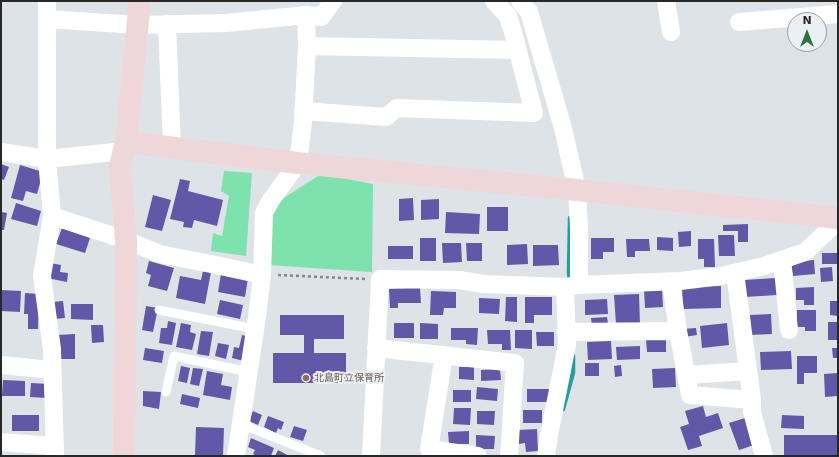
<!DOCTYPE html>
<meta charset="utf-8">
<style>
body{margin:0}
#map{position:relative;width:839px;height:457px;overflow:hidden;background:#dee3e7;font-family:"DejaVu Sans",sans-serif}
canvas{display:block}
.frame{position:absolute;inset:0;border:2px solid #26282a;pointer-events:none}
.north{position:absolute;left:787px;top:12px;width:40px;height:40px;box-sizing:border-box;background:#ebf0f5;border:1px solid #9ca0a4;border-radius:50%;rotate:0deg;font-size:11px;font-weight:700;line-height:16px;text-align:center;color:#26282a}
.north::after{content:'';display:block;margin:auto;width:14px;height:18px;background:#2c7340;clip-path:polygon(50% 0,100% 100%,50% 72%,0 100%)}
</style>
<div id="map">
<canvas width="839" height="457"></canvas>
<div class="frame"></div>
<div class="north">N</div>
</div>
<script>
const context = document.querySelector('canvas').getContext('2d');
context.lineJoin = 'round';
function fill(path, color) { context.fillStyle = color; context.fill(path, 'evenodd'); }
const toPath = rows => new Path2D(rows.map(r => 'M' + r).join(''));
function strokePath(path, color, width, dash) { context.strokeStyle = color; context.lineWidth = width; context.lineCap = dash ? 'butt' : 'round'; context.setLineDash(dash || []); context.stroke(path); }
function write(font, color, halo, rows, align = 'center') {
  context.font = font + ' "DejaVu Sans","Noto Sans JP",sans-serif'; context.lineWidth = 4; context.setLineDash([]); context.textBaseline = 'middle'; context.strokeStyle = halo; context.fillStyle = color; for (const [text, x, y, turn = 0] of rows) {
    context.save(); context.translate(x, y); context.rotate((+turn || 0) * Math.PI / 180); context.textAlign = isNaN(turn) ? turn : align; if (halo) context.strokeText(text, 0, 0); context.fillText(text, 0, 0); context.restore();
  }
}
fill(toPath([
 [224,171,252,173,246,256,211,251,213,233,222,236,229,196,221,191],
 [321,174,373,184,372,272,268,265,269,218,276,203]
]), '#7de2ad');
strokePath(toPath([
 [570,218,569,272,570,283],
 [563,409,573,373,573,356]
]), '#269c9e', 4.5);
fill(toPath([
 [1,164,9,167,4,180,1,179],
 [20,165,43,172,37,194,26,191,23,201,11,198],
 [180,179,190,181,188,191,223,200,217,226,194,220,192,228,183,227,184,222,170,219],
 [153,195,171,200,162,231,145,227],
 [413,198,414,220,399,221,399,199],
 [439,199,439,219,421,220,421,200],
 [16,203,41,211,37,226,11,219],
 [487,207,508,207,508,231,487,231],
 [1,212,7,213,4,230,1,230],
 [446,212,480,214,479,234,445,233],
 [748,224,748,242,738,242,738,231,723,231,723,225],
 [62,228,90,238,85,253,56,244],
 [691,231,691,246,679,247,678,232],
 [718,235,734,235,735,256,719,256],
 [657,237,673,238,673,251,657,250],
 [420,238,436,238,436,261,420,261],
 [591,238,614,238,614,252,603,252,603,259,591,259],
 [626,239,649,239,650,251,635,251,635,257,627,257],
 [698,239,714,239,715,267,704,267,704,259,698,259],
 [442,243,461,243,462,262,443,263],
 [466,243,482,243,482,261,467,261],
 [527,244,528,264,507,265,507,245],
 [533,245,558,245,559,265,533,266],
 [388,246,413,246,413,259,388,259],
 [822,253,838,253,838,264,822,264],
 [814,260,815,274,793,276,791,262],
 [149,261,174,268,167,291,148,286,151,275,146,273],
 [50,263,61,265,60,272,68,273,67,282,47,278],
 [832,267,833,281,821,282,820,268],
 [203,271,211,272,205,304,176,298,180,276,201,280],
 [221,274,248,278,245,297,218,292],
 [776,278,777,295,745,297,744,280],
 [721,286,721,308,683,309,682,287],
 [814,287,814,305,804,305,804,300,796,300,796,288],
 [420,288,421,303,398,303,398,308,390,308,389,289],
 [662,288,663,307,645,308,644,289],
 [1,290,21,291,20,312,1,311],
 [431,291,456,292,456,308,444,308,443,315,430,315],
 [25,293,39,294,38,329,28,329,28,314,24,314],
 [639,294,640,324,616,324,614,295],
 [506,297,517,297,517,322,505,321],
 [525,297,552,297,552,315,534,315,534,323,525,323],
 [479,298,500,299,499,314,479,313],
 [607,299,608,314,585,315,585,300],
 [220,300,243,305,240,319,217,314],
 [63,301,65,318,54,319,52,302],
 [830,301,838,301,838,316,830,315],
 [71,304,93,304,93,320,71,319],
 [146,306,158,308,153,332,142,330],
 [797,310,816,310,816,331,805,331,805,327,797,327],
 [771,314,772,334,751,335,750,315],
 [280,315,344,315,344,339,314,339,314,353,346,353,346,383,273,383,273,353,304,353,304,335,280,335],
 [607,317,608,324,592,326,591,318],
 [168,321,176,323,172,345,159,343,161,328,167,328],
 [828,322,838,322,838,340,828,340],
 [181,323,191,325,190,332,196,334,192,350,176,347],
 [394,323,414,323,414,338,394,338],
 [420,323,438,324,438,339,420,339],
 [727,323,729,345,702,348,700,326],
 [91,325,103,325,104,342,92,343],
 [451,328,478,328,477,345,466,344,466,340,451,340],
 [696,328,697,335,684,337,683,329],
 [487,330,510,330,511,350,502,350,502,344,488,344],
 [515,330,532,330,532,349,515,348],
 [201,331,213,332,209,356,197,354],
 [536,332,554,332,554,346,537,346],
 [75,334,75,359,58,359,58,335],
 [242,335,249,337,244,361,232,358,234,347,239,348],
 [646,339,666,339,666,352,647,352],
 [611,341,612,359,588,360,587,342],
 [218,343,229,345,226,359,215,356],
 [640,346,640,359,617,360,616,347],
 [145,348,164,351,162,363,143,360],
 [832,348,838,348,838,358,833,358],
 [791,351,792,369,761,370,760,352],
 [797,356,817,356,817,373,804,373,804,384,797,384],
 [585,363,599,363,599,376,585,376],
 [621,365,622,376,615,377,614,366],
 [181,366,190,368,187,383,178,381],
 [459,367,474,367,474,380,459,379],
 [193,368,203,369,199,386,190,384],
 [675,368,676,387,653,388,652,369],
 [500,369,501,380,481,381,481,370],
 [207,371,223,374,221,385,232,387,230,400,203,395],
 [838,373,838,396,825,397,824,374],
 [3,380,25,381,25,396,2,396],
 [31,383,48,384,47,398,30,397],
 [477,387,498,389,497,401,476,399],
 [527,389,549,389,549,402,527,402],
 [453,390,471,390,471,402,453,402],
 [143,391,161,392,159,409,143,406],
 [182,394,200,398,198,408,180,404],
 [703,406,706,417,718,413,723,428,699,436,702,446,688,450,680,427,689,424,685,411],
 [454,408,471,408,470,425,453,424],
 [523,410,542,410,542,423,523,423],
 [253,411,262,415,258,425,249,421],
 [477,411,495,411,494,425,477,424],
 [12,415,39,415,39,431,12,431],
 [782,415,804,416,804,429,781,428],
 [268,416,284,422,281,430,278,428,276,433,264,427],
 [745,418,754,445,739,450,729,423],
 [294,426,307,430,303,441,290,437],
 [196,427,224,428,223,456,195,456],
 [537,429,538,451,526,452,525,443,519,444,518,430],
 [469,431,469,444,449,444,448,432],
 [476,435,495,436,494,449,476,449],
 [784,435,837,435,837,456,784,456],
 [251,438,274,448,271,456,257,456,253,454,255,450,248,447],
 [278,450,289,456,275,456]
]), '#6357a7');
strokePath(toPath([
 [278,275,365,279]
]), '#84878a', 2.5, [3, 3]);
strokePath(toPath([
 [159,310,255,329],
 [166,392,174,356,249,372],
 [241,424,321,456]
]), '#fff', 9);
strokePath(toPath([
 [47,1,47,159,52,216,42,276,52,349,55,456],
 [520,1,529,12,563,128,577,190,579,228,579,285],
 [666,1,671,32],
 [47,19,137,25,226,23,306,15,321,17,333,1],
 [739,22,838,14],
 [167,24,172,147],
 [307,46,517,50],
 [303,111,386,117,397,108,534,113,513,32,508,16,494,1],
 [1,152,47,159,124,151],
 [52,216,126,240,160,254,211,264,262,275],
 [782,260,789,330],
 [735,273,752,400,752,412,764,456],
 [678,331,690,395,752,400],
 [566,332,678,331,671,282],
 [376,348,515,363,509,456],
 [444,355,429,449,478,456],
 [1,365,52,370],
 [686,375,748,371],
 [1,442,55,446],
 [236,456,257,317,262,275,264,213,271,200,298,163,303,121,307,46,306,15],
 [371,456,380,279,459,280,484,284,565,287,579,285,680,281,721,276,764,266,805,252,838,221],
 [546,456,549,435,567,345,565,287]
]), '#fff', 18);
strokePath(toPath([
 [126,142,298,163,577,190,838,218],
 [124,456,126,240,120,166,126,142,140,1]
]), '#efd6d8', 22);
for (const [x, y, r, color] of [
 [306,378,4,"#8d6e63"]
]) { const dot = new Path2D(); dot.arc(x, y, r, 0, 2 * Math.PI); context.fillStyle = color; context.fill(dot); strokePath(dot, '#ebf0f5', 1.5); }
write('10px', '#785e54', '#ebf0f5', [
 ["北島町立保育所",314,378]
], 'left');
</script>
